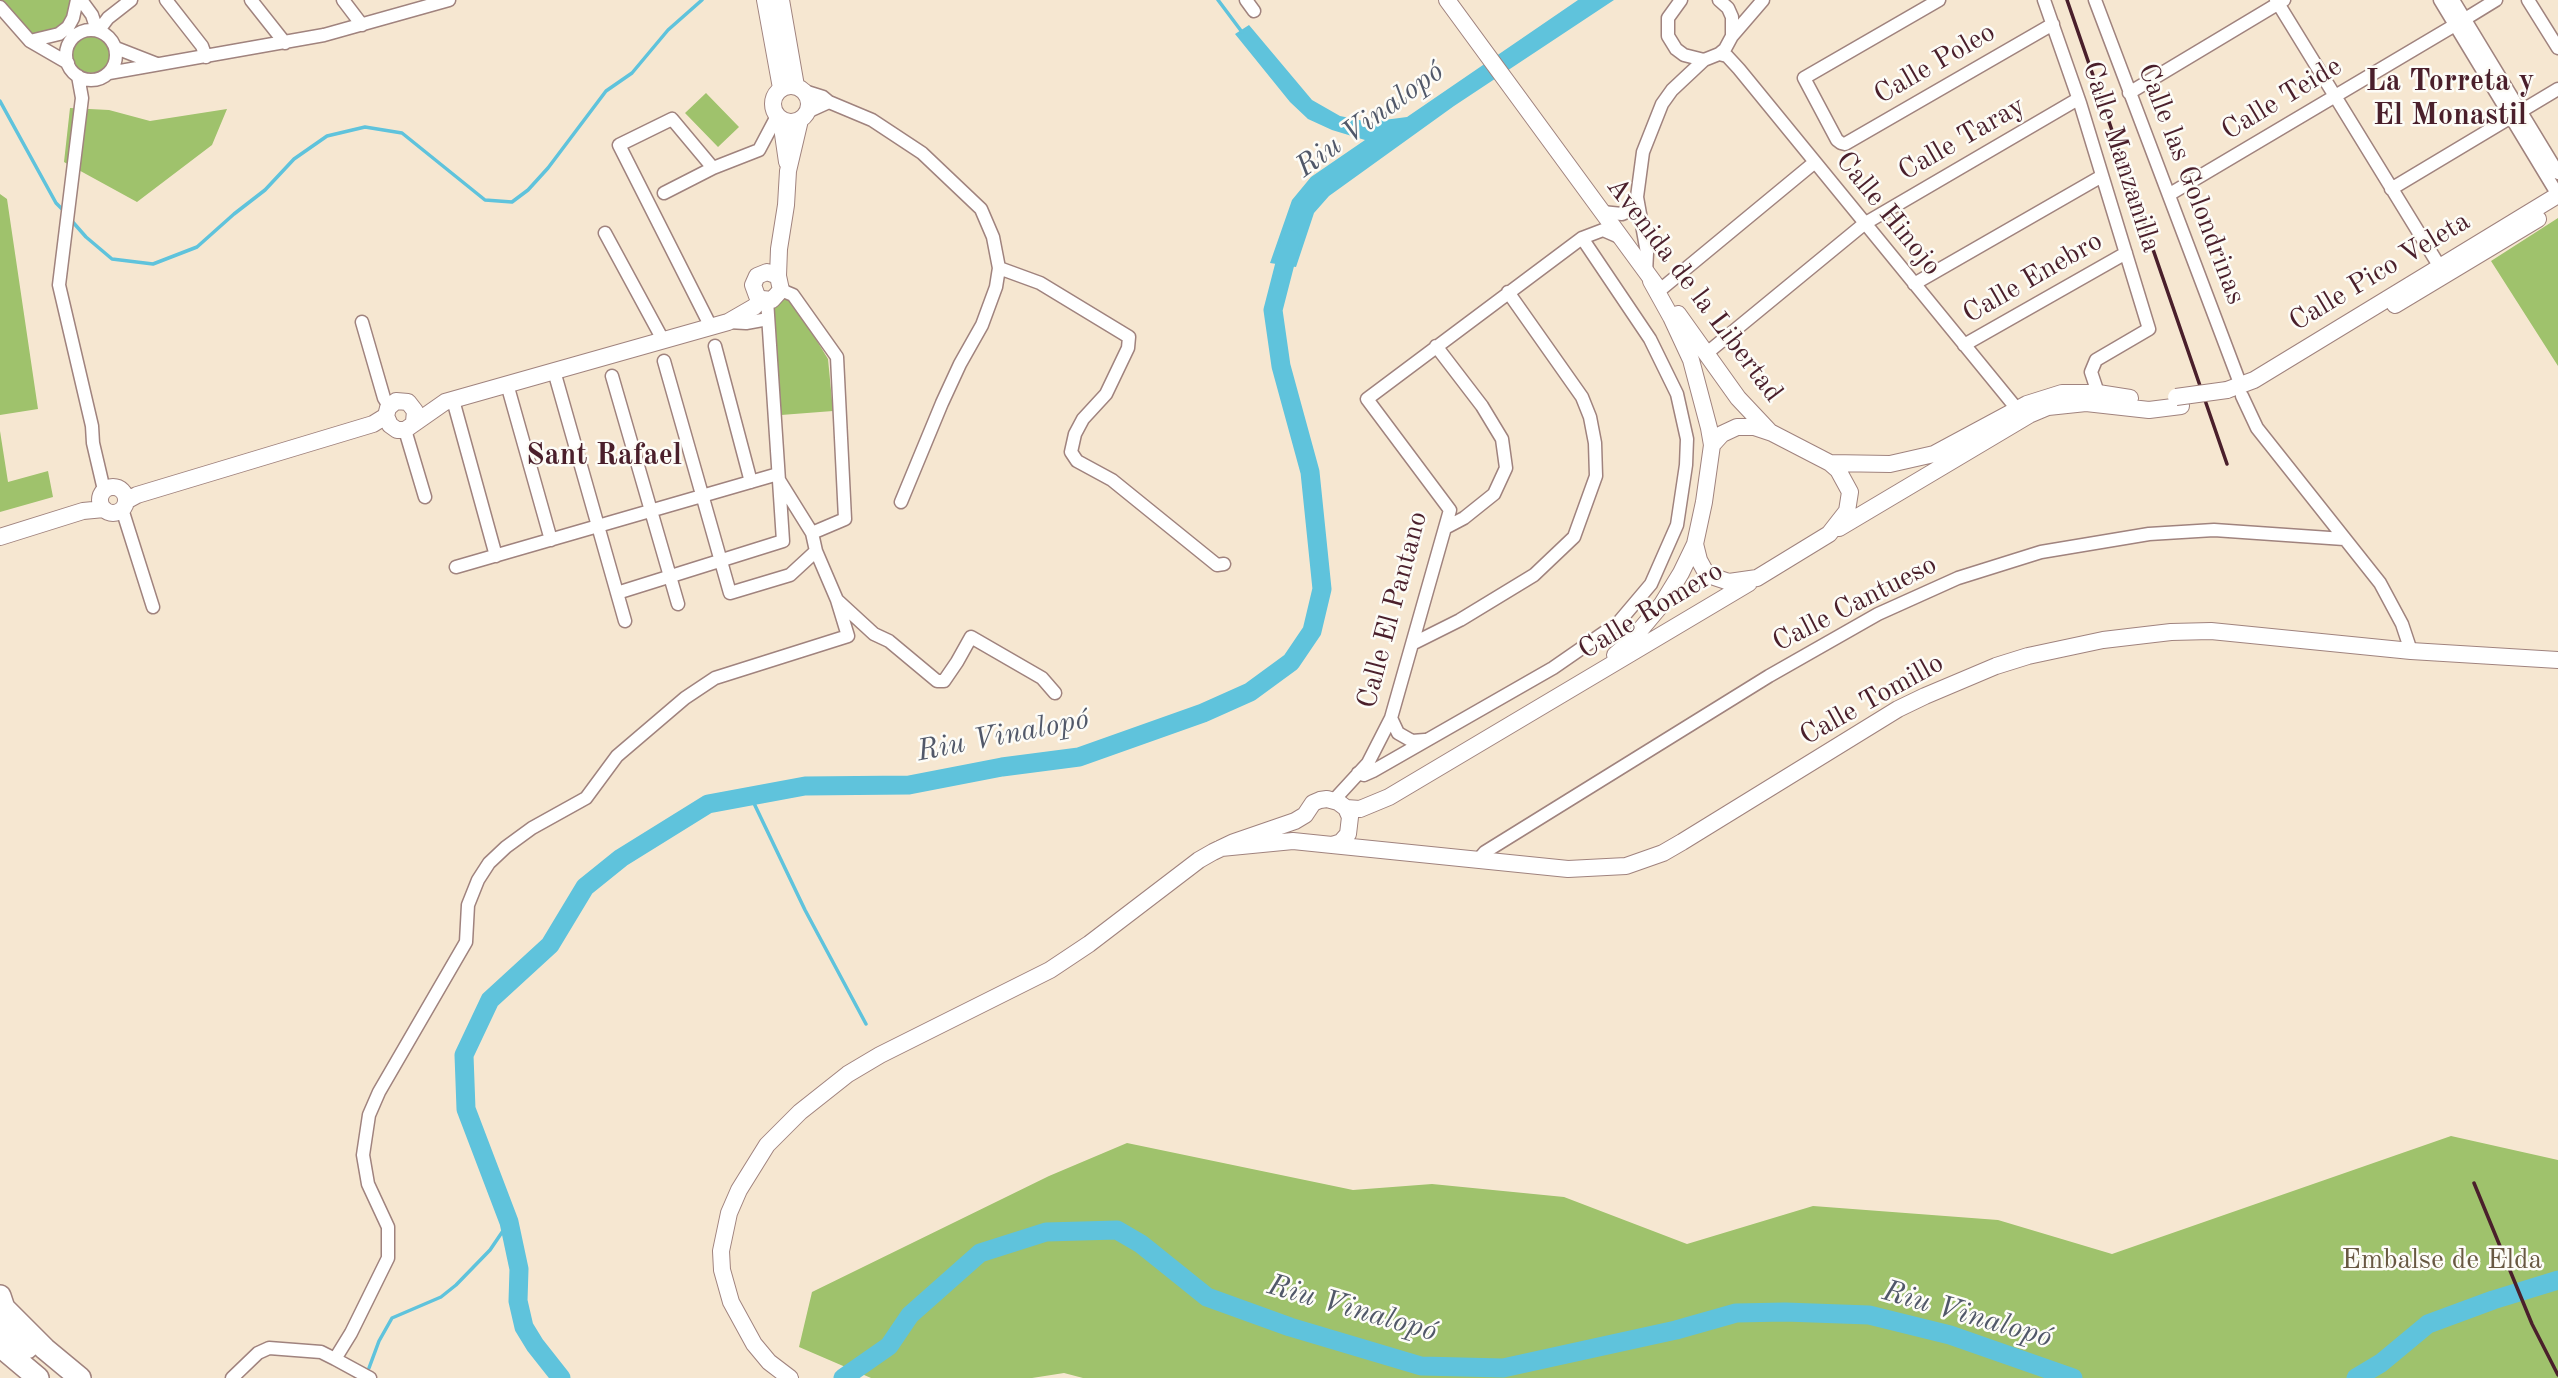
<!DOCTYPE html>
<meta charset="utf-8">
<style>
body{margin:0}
canvas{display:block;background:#f6e7d1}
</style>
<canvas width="2558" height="1378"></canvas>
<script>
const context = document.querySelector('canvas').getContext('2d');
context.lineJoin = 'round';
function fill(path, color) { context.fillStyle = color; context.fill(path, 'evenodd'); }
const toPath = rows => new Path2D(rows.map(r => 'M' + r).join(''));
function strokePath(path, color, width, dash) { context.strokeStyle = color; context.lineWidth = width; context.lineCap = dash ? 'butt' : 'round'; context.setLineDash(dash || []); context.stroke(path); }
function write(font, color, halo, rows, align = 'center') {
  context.font = font + ' "Old Standard TT",serif'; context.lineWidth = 5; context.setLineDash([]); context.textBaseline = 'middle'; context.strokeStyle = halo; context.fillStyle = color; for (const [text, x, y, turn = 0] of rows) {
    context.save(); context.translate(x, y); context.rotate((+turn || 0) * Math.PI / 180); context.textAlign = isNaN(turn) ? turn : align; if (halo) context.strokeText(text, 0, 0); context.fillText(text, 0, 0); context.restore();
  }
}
fill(toPath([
 [0,0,71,0,67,19,62,26,55,31,38,34,30,33],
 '72 54a19 19 0 1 1 38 0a19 19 0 1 1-38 0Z',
 [706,93,739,127,718,147,685,113],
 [70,108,109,110,150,121,227,109,212,145,137,202,64,162],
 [0,194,7,199,38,409,0,415],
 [2558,218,2558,366,2491,261],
 [785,296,792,300,828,359,833,411,781,415,772,306,781,302],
 [0,431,8,482,48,471,53,497,0,512],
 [2451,1136,2558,1160,2558,1378,1083,1378,1064,1373,1032,1378,871,1378,799,1347,812,1292,1049,1176,1127,1143,1353,1190,1432,1184,1564,1197,1687,1244,1813,1206,1998,1220,2112,1254]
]), '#9fc26c');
fill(toPath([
 [1578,0,1614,0,1454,106,1329,196,1314,213,1296,267,1270,263,1292,200,1311,177,1365,140,1332,130,1308,119,1290,102,1235,34,1249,25,1312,100,1340,116,1364,121,1384,120,1407,117]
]), '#5fc3dc');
strokePath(toPath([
 [1218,0,1242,32],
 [0,101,56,203,64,211],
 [71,220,86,237,112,259,153,264,197,247,234,214,265,190,294,159,327,136,365,127,402,133,485,200,512,202,528,190,548,168,606,91,632,73,668,30,702,0],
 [750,795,805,910,866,1024],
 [369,1368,379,1341,392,1318,441,1297,456,1285,490,1250,509,1222]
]), '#5fc3dc', 3.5);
strokePath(toPath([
 [561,1378,535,1345,524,1327,518,1301,519,1269,509,1222,466,1109,464,1055,490,1000,550,945,585,887,621,858,708,804,805,786,909,785,1002,767,1079,757,1203,713,1250,692,1291,662,1312,631,1322,589,1310,472,1281,366,1273,310,1291,240],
 [843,1378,889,1346,910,1315,980,1253,1046,1232,1117,1230,1141,1244,1207,1297,1290,1327,1421,1366,1503,1368,1676,1330,1736,1313,1785,1312,1869,1315,1950,1335,2073,1378],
 [2356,1378,2381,1363,2428,1324,2493,1300,2558,1280]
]), '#5fc3dc', 19);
const street = toPath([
 [81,0,92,15,97,30],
 [166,0,202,46,206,57],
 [251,0,285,43],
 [343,0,362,25],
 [1246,0,1254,11],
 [1681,0,1668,18,1668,36,1676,49,1684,55,1704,60,1719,54,1725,49,1732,36,1732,17,1728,8,1719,0],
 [1939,0,1804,78,1837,140,1841,143,1845,144,2053,24],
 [2044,0,2080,103,2149,329,2096,360,2091,372,2098,393],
 [2095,0,2241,386],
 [2276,0,2443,272],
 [2440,0,2558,195],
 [2453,0,2558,173],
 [2528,0,2558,48],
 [0,7,30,41,68,63],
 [2465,19,2496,0],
 '66 55a25 25 0 1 1 50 0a25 25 0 1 1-50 0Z',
 [99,30,108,18,131,0],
 [1732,36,1763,0],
 [30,41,59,34,68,27,73,18,77,0],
 [116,48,157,64],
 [1719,54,1727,56,1739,69,2017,409],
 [109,73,324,35,449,0],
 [78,76,82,98,59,285,92,426,93,443,104,490],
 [804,91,823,97,829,102,872,120,922,153,981,209,993,237,999,268,996,287,982,325,960,364,942,403,901,502],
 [2129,93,2284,0],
 [807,112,829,102],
 [2391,189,2558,89],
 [664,193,713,168,759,150,777,116],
 [2170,194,2455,25],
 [1602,212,1622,214,1629,211,1637,197],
 [605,233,663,340],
 [999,268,1040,283,1129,337,1128,348,1106,394,1083,419,1075,434,1071,452,1077,461,1112,480,1217,565,1224,564],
 [1646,273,1647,253,1637,197,1643,152,1662,104,1672,90,1704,60],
 [1914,284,2102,176],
 [781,290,793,295,837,357,845,519,812,533],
 [1660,290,1815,162],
 [362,322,384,398,389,406],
 [728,322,746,323,768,319],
 [711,327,619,145,672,119,713,168],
 [1964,345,2126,253],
 [715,346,751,482],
 [1436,346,1482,406,1502,439,1506,468,1494,494,1464,518,1445,528],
 [1707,353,1864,224,2078,99],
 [664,361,730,593,790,575,816,551],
 [554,371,625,621],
 [612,376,678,604],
 [507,384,551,540],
 [2242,396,2257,428,2380,583,2402,624,2411,651],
 [453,400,496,556],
 [405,430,425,497],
 [122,509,153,607],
 [456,567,778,474],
 [617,593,783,541,767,300],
 [837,600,874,634,889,641,937,681,944,681,957,662,971,637,1042,678,1055,693],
 [1412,644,1460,620,1534,575,1574,537,1596,476,1595,443,1590,417,1582,397,1508,292],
 [1391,718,1398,733,1412,741,1425,740],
 [1358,773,1364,775,1373,771,1553,668,1618,623,1651,584,1677,525,1686,465,1687,439,1677,394,1650,339,1582,238],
 [1334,800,1368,763,1391,718,1450,510,1367,399,1582,238,1603,230,1619,237],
 [1479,859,1485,852,1769,676,1878,614,1958,578,2041,552,2149,534,2214,530,2344,539],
 [335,1359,370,1378],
 [232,1378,258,1353,269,1348,321,1352,335,1359,351,1333,388,1258,388,1227,368,1184,363,1155,369,1115,379,1092,466,942,468,905,478,880,489,863,506,847,532,828,586,798,617,756,685,698,715,678,848,636,837,600,816,551,812,533,779,480]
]);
const secondary = toPath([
 [765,0,781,88],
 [781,0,796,86],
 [1447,0,1658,288],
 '773 104a18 18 0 1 1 36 0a18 18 0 1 1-36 0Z',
 [781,120,787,162],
 [778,276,767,272,757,276,753,285,757,296,762,299,772,300,781,290,778,276,779,249,786,205,788,171,800,120],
 [1651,281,1671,317,1691,360,1709,428,1712,445,1704,502,1695,544,1699,560,1705,571,1711,576,1729,582,1757,578,1829,534,1847,511,1850,492,1838,470,1830,463,1772,433,1754,427,1737,427,1722,434,1712,445],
 [2395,305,2538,219],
 [1678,314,1738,398,1770,432],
 [2227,390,2254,380,2558,195],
 [414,422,415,411,408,402,396,401,388,408,386,416,390,425,397,430,405,430,445,402,728,322,754,307,762,299],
 [1830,463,1890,464,1934,454,2027,404,2062,393,2098,393,2130,398],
 '100 500a13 13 0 1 1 26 0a13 13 0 1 1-26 0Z',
 [126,501,137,495,373,424,386,416],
 [1839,528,2029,415,2048,407,2086,403,2149,410,2181,406],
 [0,537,83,511,104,509],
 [1615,655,1631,641,1662,604,1681,573,1695,544],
 [1346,808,1360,809,1389,797,1749,583],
 [1332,845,1568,869,1626,866,1663,853,1682,842,1898,709,1925,696,1996,666,2028,656,2103,640,2171,632,2211,631,2411,651,2558,660],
 [790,1378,769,1362,754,1344,731,1302,722,1270,721,1251,729,1213,739,1190,767,1145,800,1112,848,1074,880,1055,1050,970,1089,944,1199,860,1213,852,1234,842,1295,821,1305,815,1313,803,1320,800,1327,799,1338,802,1346,808,1350,817,1348,834,1341,842,1332,845,1293,841,1221,848]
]);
const highway = toPath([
 [0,1296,4,1308,45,1349,80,1378],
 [0,1326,27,1348],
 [0,1346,38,1378]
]);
strokePath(street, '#a0837e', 15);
strokePath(secondary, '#a0837e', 18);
strokePath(highway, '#a0837e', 24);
strokePath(street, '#fff', 12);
strokePath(secondary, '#fff', 16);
strokePath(highway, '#fff', 21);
strokePath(toPath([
 [2067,0,2227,464],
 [2474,1183,2532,1324,2558,1375]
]), '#4a1f2b', 3.5);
const secondaryBridge = toPath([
 [2176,397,2227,390]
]);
strokePath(secondaryBridge, '#a0837e', 18, []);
strokePath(secondaryBridge, '#fff', 16);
write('28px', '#4a1f2b', '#fdfcf7', [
 ["Calle Poleo",1935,64,-30],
 ["Calle Teide",2282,99,-31],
 ["Calle Taray",1962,139,-30],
 ["Calle Manzanilla",2121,157,72],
 ["Calle las Golondrinas",2191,184,69],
 ["Calle Hinojo",1888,214,51],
 ["Calle Pico Veleta",2380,272,-31],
 ["Calle Enebro",2033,278,-30],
 ["Avenida de la Libertad",1694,290,53],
 ["Calle Cantueso",1855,604,-27],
 ["Calle El Pantano",1393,610,-75],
 ["Calle Romero",1651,611,-31],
 ["Calle Tomillo",1872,700,-29]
]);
write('28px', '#685842', '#fdfcf7', [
 ["Embalse de Elda",2442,1261]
]);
write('bold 30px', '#4a1f2b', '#fdfcf7', [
 ["La Torreta y",2450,82],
 ["El Monastil",2450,116],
 ["Sant Rafael",604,456]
]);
write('italic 30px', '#515869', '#fdfcf7', [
 ["Riu Vinalopó",1370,120,-36],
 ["Riu Vinalopó",1003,736,-11],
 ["Riu Vinalopó",1352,1309,16],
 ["Riu Vinalopó",1967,1315,16]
]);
</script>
